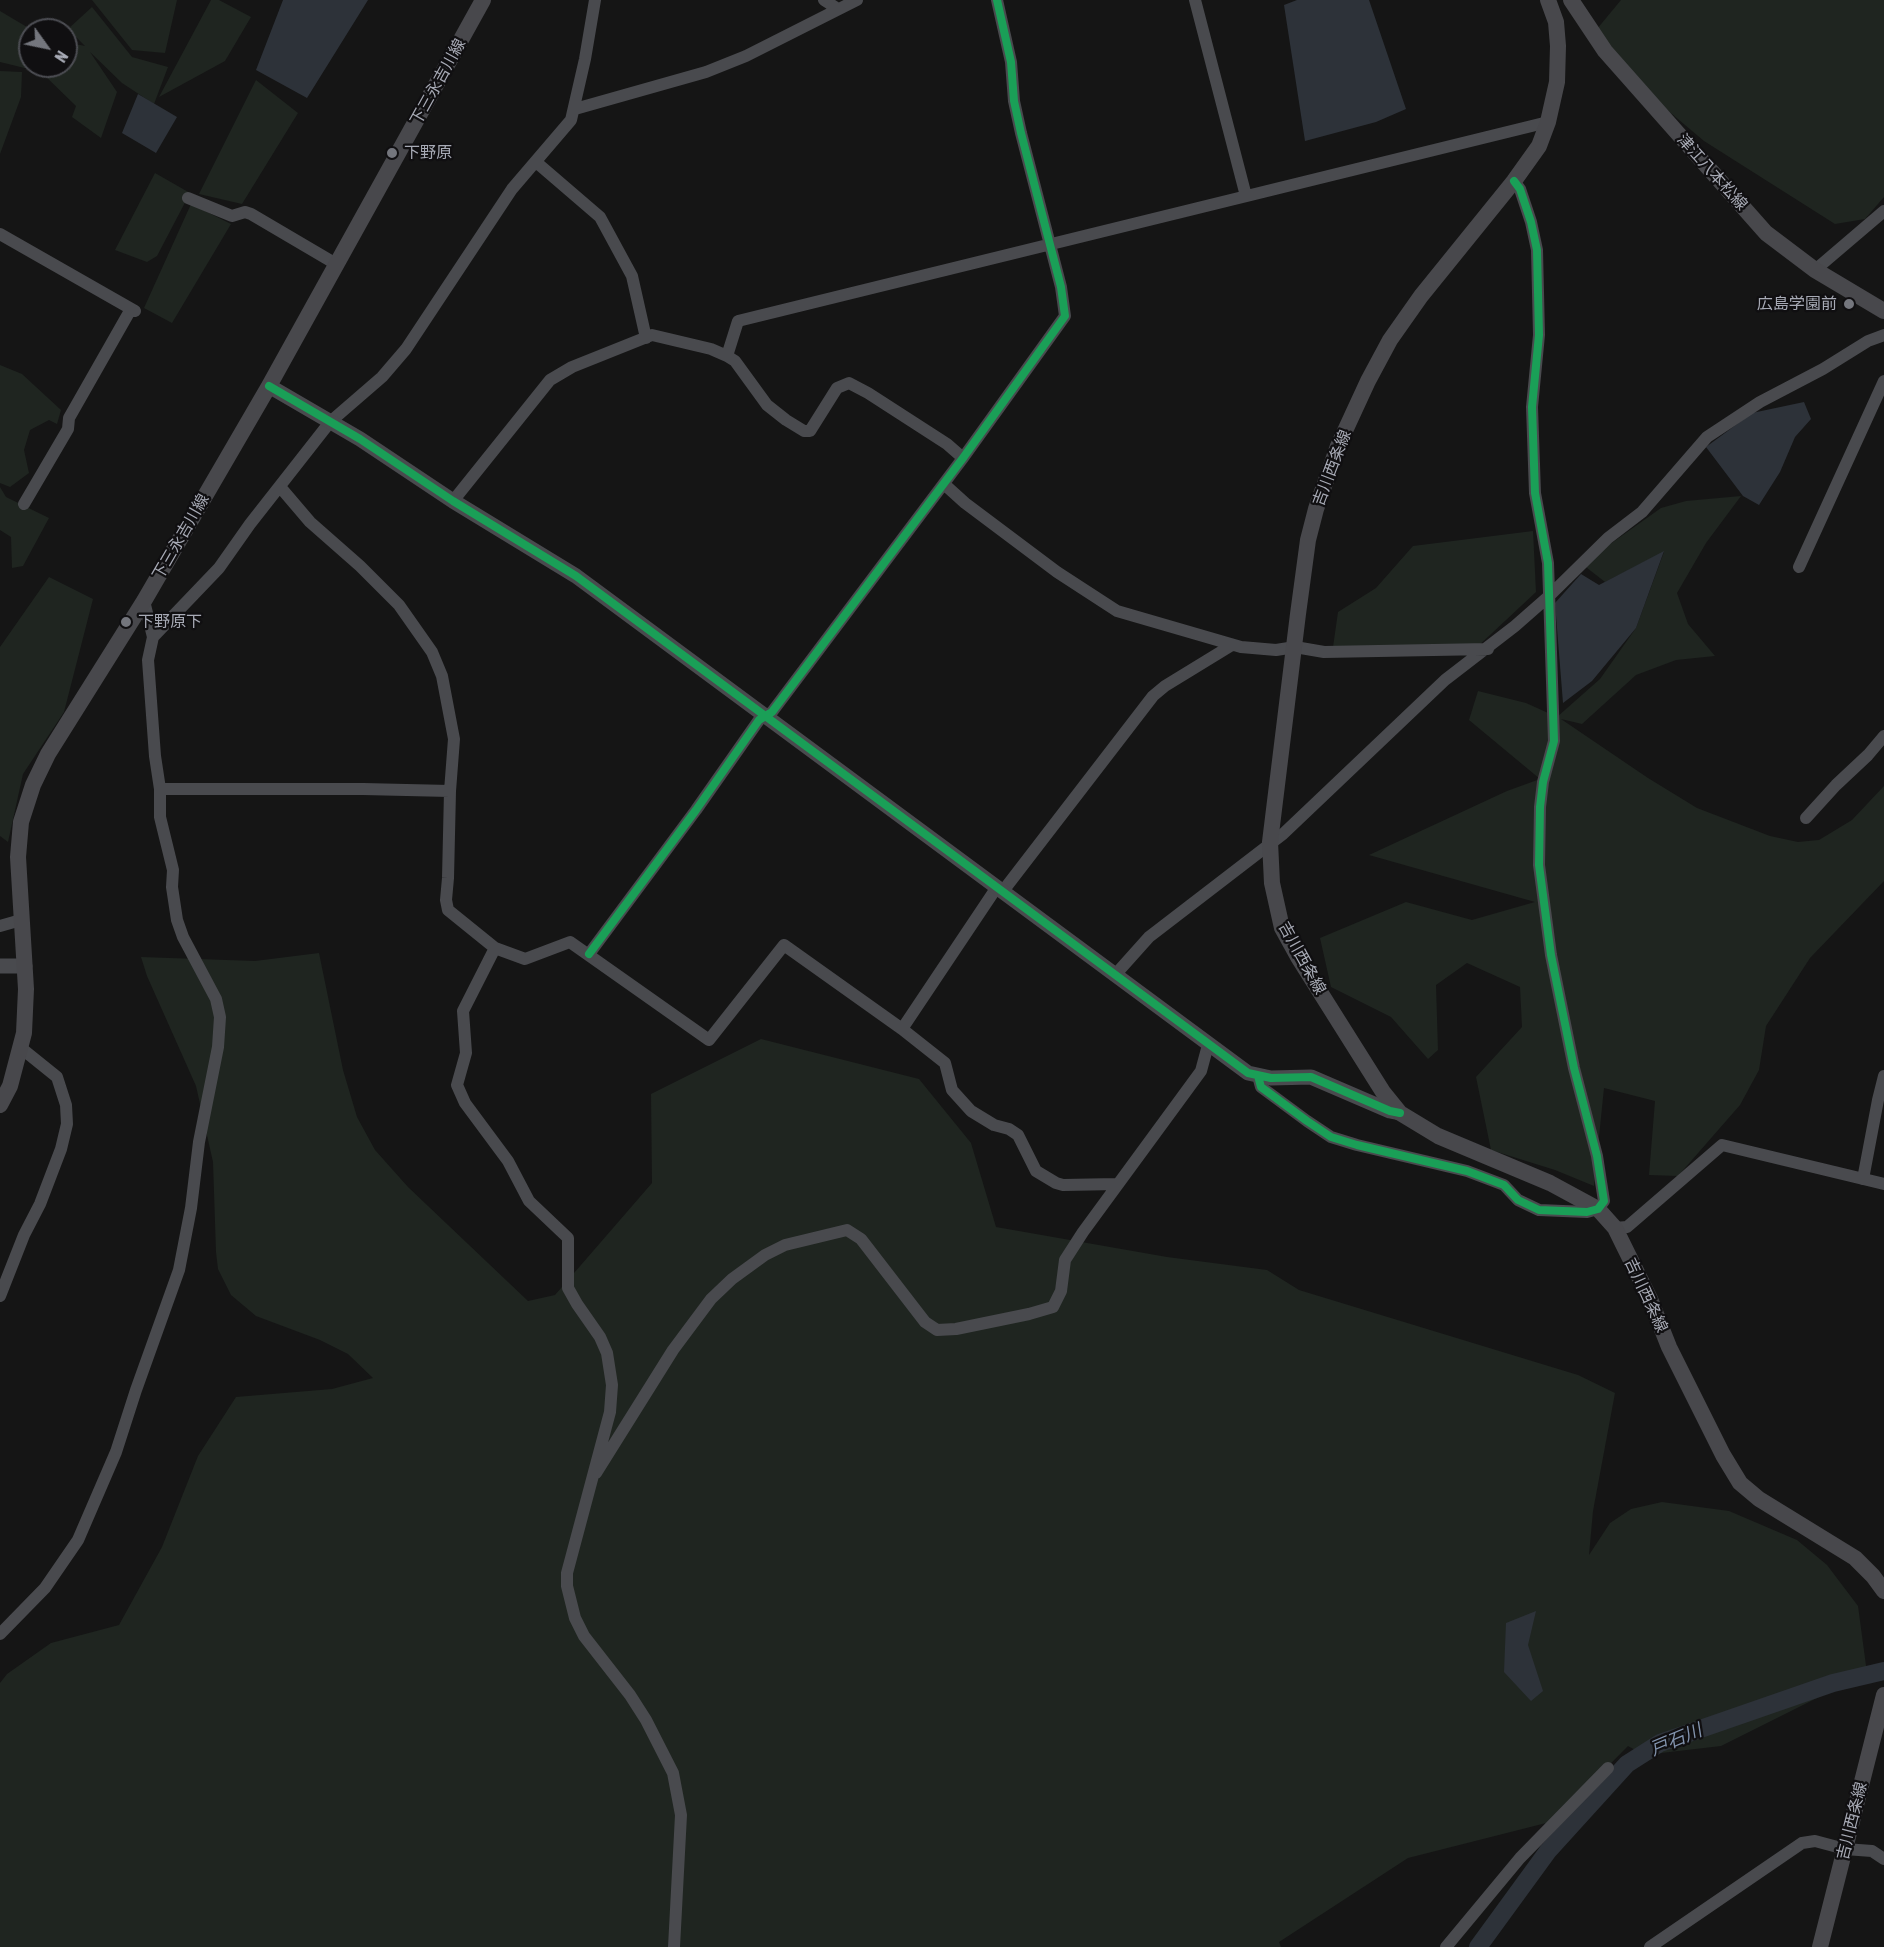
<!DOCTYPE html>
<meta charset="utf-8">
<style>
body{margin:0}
#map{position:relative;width:1884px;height:1947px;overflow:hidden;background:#151515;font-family:"Asap Condensed",sans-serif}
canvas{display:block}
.north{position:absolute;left:18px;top:18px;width:60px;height:60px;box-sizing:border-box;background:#100f11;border:2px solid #4c4d53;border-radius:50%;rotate:123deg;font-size:16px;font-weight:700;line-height:24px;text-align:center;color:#a7aab5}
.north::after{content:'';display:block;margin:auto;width:21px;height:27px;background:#74767d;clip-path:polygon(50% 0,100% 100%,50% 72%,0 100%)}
</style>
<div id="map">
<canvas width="1884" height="1947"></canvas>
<div class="north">N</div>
</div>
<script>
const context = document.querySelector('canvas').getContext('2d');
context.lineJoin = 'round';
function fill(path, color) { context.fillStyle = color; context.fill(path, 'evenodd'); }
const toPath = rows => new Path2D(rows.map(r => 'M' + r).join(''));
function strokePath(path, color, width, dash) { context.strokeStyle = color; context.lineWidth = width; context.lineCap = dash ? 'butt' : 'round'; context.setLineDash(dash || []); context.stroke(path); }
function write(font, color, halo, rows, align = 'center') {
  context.font = font + ' "Asap Condensed","Noto Sans JP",sans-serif'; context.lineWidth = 4.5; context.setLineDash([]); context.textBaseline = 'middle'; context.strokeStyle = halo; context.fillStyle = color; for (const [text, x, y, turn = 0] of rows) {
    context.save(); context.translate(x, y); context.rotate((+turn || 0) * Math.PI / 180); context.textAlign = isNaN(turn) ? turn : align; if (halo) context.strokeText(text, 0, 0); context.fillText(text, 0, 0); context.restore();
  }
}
fill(toPath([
 [92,0,177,0,165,53,132,50],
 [211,0,219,0,251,17,225,61,159,97],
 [1621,0,1884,0,1884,197,1865,219,1835,224,1704,141,1634,82,1597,29],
 [92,7,132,57,168,67,154,104,122,83,90,52,117,92,101,138,72,117,76,106,41,72,0,62,0,11,32,30,30,30,30,66,66,66,66,42,85,46,68,29],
 [0,71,22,72,21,97,0,154],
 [256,80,298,113,242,204,199,194],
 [155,173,190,193,157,256,147,262,115,250],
 [191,204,231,224,172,323,144,308],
 [0,365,22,374,61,410,57,424,49,420,30,430,24,450,29,473,10,487,0,483],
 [0,487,6,497,49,518,23,566,12,568,11,537,0,530],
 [1741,496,1706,543,1677,593,1688,624,1715,656,1676,660,1636,675,1582,724,1561,719,1648,778,1697,808,1770,836,1798,842,1819,840,1852,820,1884,786,1884,881,1810,958,1766,1026,1759,1070,1740,1105,1678,1176,1649,1175,1655,1101,1604,1088,1594,1186,1555,1170,1491,1150,1476,1077,1522,1027,1520,987,1467,963,1436,985,1438,1050,1428,1059,1391,1017,1331,987,1320,938,1406,902,1472,920,1535,902,1369,855,1507,791,1540,779,1469,720,1478,691,1526,703,1557,717,1600,679,1636,628,1664,552,1605,582,1582,564,1661,508,1686,501],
 [1533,531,1536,592,1475,649,1333,647,1338,612,1376,588,1413,546],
 [49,577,93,599,64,712,23,774,8,842,0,836,0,647],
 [319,953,343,1070,357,1117,375,1150,408,1187,528,1301,555,1295,652,1183,651,1094,761,1039,919,1079,971,1143,996,1227,1167,1257,1267,1270,1299,1290,1578,1375,1615,1393,1593,1511,1589,1555,1610,1523,1631,1509,1662,1502,1729,1511,1797,1540,1827,1565,1858,1606,1867,1673,1721,1746,1644,1755,1628,1746,1554,1821,1408,1858,1279,1942,1281,1947,0,1947,0,1683,7,1674,51,1643,119,1625,162,1547,198,1456,236,1397,332,1389,373,1378,348,1354,320,1340,256,1316,231,1295,218,1269,216,1252,213,1162,196,1086,147,976,141,957,255,961]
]), '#1f2520');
fill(toPath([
 [283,0,368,0,307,98,256,70],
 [1297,0,1369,0,1406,109,1376,122,1305,141,1284,5],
 [138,94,177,117,156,153,122,133],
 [1804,402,1811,419,1795,437,1780,472,1759,505,1743,496,1706,447,1752,413],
 [1664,551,1636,628,1592,681,1563,703,1555,603,1581,574,1599,585],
 [1536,1611,1528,1645,1543,1691,1531,1701,1504,1672,1506,1623]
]), '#2d3239');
strokePath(toPath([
 [1478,1947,1548,1851,1627,1764,1660,1743,1833,1683,1884,1671]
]), '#2d3239', 18);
strokePath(toPath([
 [824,0,838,9],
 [1195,0,1246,196],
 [575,109,706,72,746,56,857,0],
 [536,162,600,217,632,276,646,338],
 [188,198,232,216,245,212,251,214,336,264],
 [0,234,135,311],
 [1815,270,1884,211],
 [727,356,738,321,1548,122],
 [944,484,965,503,1057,572,1117,611,1241,647,1276,650,1295,647,1324,652,1488,649],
 [281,488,310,522,360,566,399,605,432,652,442,676,454,739,450,791,448,878,446,900,448,910,495,948,525,959,570,942,709,1040,784,945,902,1029,945,1063,952,1090,971,1111,994,1125,1009,1129,1018,1135,1036,1171,1056,1183,1063,1185,1117,1184],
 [453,501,550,380,572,367,652,335,711,349,727,356,735,361,767,405,786,420,804,431,810,431,837,388,849,383,868,393,947,444,963,458],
 [24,504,68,429,69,418,131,309],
 [1799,567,1884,381],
 [153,637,219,568,250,524,330,422,382,377,406,349,512,189,571,120,585,59,595,0],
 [160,789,363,789,450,791],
 [1806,818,1836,785,1868,755,1884,736],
 [1003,891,1153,696,1165,686,1232,645],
 [0,926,21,920],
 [495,948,463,1011,466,1053,457,1085,465,1103,508,1161,529,1201,568,1238,568,1288,577,1304,600,1337,607,1353,612,1385,610,1412,567,1573,567,1586,575,1618,584,1636,630,1695,646,1720,673,1773,681,1815,674,1947],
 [589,954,696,810,759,720,772,712,963,458,1065,316,1061,287,1021,133,1014,101,1011,62,997,0],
 [1115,975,1149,937,1283,834,1445,680,1515,626,1548,597,1608,538,1642,512,1707,437,1760,402,1823,369,1868,341,1884,335],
 [902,1029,997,887],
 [1258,1076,1261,1087,1307,1121,1331,1137,1357,1145,1467,1171,1504,1185,1518,1200,1539,1210,1587,1212,1598,1209,1604,1201,1597,1156,1574,1068,1551,955,1539,865,1540,807,1543,782,1554,741,1548,563,1535,493,1532,407,1539,335,1537,250,1531,222,1520,189,1514,181],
 [1863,1179,1878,1100,1884,1076],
 [1615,1228,1627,1227,1722,1145,1884,1184],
 [0,1296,24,1235,40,1204,61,1149,67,1124,66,1105,57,1077,21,1048],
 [596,1473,673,1350,711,1299,732,1279,765,1255,785,1245,847,1230,861,1239,925,1322,937,1330,956,1329,1029,1314,1053,1307,1061,1291,1065,1260,1083,1232,1201,1071,1208,1045],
 [0,1634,45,1588,78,1540,116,1452,136,1390,179,1270,191,1208,199,1142,218,1047,220,1017,216,999,183,937,177,920,172,887,173,870,160,817,160,789,155,756,148,660,153,637,144,601],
 [1446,1947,1520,1858,1608,1768],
 [1650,1947,1802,1843,1815,1841,1845,1849,1872,1851,1884,1859]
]), '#494a4e', 12);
strokePath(toPath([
 [269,386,360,439,453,501,576,576,1248,1073,1271,1078,1311,1077,1390,1111,1400,1113],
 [0,966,25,966]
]), '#494a4e', 15);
strokePath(toPath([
 [1548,0,1556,22,1558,46,1557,82,1548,122,1539,146,1514,181,1421,296,1390,340,1368,381,1338,446,1316,509,1308,540,1298,614,1270,842,1272,883,1282,928,1298,957,1383,1092,1400,1113,1438,1136,1550,1183,1598,1209,1615,1228,1650,1299,1669,1347,1723,1455,1740,1483,1759,1499,1855,1558,1873,1576,1884,1591],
 [1571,0,1605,51,1766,233,1815,270,1884,311],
 [0,1105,10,1086,24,1033,26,989,18,857,21,822,33,785,48,754,144,601,269,386,483,0],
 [1820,1947,1884,1695]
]), '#48484c', 16);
strokePath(toPath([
 [269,386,360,439,453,501,576,576,1248,1073,1271,1078,1311,1077,1390,1111,1400,1113],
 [589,954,696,810,759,720,772,712,963,458,1065,316,1061,287,1021,133,1014,101,1011,62,997,0],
 [1258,1076,1261,1087,1307,1121,1331,1137,1357,1145,1467,1171,1504,1185,1518,1200,1539,1210,1587,1212,1598,1209,1604,1201,1597,1156,1574,1068,1551,955,1539,865,1540,807,1543,782,1554,741,1548,563,1535,493,1532,407,1539,335,1537,250,1531,222,1520,189,1514,181]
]), '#1a9f57', 8);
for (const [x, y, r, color] of [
 [392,153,6,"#74767d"],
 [1849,304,6,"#74767d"],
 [126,622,6,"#74767d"]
]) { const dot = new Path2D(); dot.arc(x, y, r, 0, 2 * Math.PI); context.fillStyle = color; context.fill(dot); strokePath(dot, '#100f11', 2); }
write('16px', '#a7aab5', '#100f11', [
 ["下三永吉川線",438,82,-61],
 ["津江八本松線",1712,172,48],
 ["吉川西条線",1332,468,-69],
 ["下三永吉川線",181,537,-60],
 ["吉川西条線",1302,958,61],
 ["吉川西条線",1646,1295,65],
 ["吉川西条線",1852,1821,-76]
]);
write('16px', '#a7aab5', '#100f11', [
 ["下野原",404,153],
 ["広島学園前",1837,304,"right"],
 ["下野原下",138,622]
], 'left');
write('italic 18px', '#8293ad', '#100f11', [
 ["戸石川",1676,1740,-23]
]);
</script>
